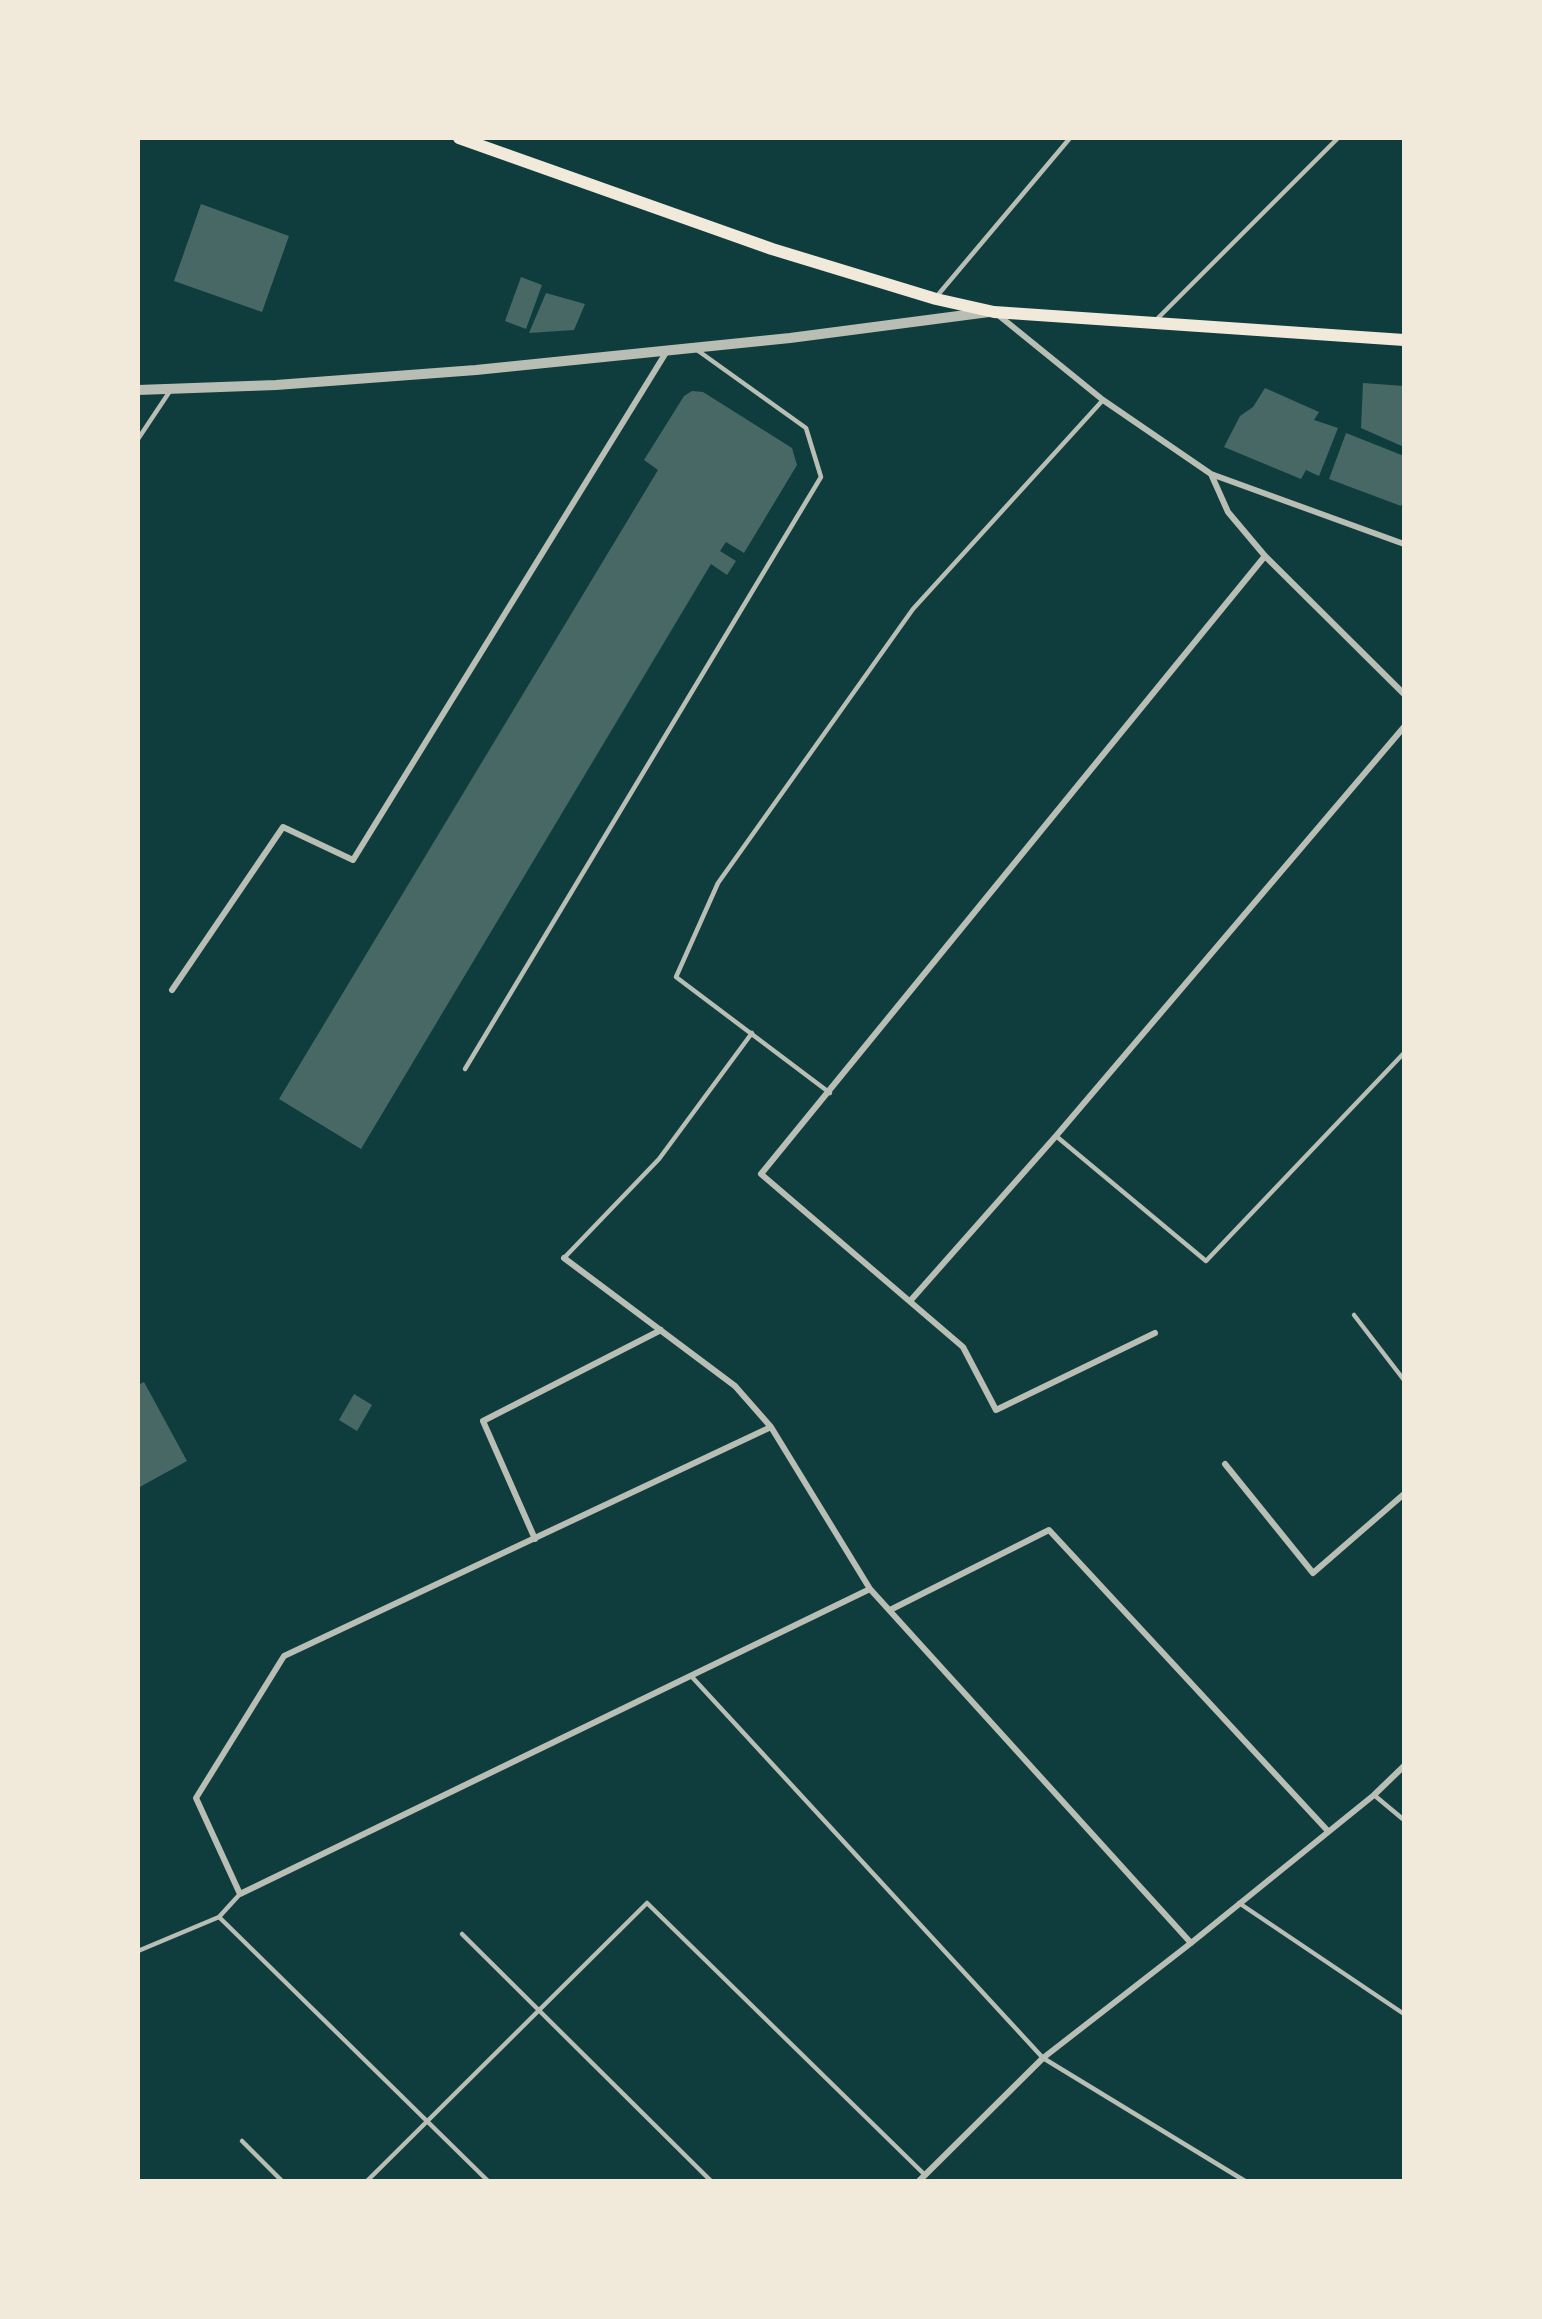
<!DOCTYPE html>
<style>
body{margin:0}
#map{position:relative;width:1542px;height:2319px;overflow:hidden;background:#0f3d3e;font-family:"Nunito Sans",sans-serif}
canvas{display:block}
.frame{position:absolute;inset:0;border:140px solid #f1e9da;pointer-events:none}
</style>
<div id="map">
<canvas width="1542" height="2319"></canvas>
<div class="frame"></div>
</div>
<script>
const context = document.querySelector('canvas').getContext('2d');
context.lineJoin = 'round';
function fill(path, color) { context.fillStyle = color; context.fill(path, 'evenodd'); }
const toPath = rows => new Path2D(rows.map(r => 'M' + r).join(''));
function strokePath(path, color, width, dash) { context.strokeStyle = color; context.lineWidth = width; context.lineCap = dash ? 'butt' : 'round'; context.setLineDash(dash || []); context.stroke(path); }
fill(toPath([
 [201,204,289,236,262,312,174,281],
 [521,277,542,285,526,329,505,321],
 [546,293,585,304,574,330,529,333],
 [1363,383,1404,386,1404,447,1361,428],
 [1265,388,1319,412,1314,420,1338,428,1319,476,1306,470,1301,479,1224,447,1240,416,1253,407],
 [692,391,703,392,792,448,797,465,744,553,726,542,720,551,736,561,727,575,711,564,361,1149,279,1099,658,470,644,460,684,396],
 [1346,433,1404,456,1404,499,1401,506,1329,479],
 [144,1382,187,1461,138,1488,138,1385],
 [354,1394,372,1405,357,1431,339,1420]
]), '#486865');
strokePath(toPath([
 [937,296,1070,138],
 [1155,321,1338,138],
 [138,439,170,391],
 [465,1069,821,477,806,428,697,350],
 [830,1093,676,977,718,883,913,609,1103,400],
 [1056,1136,1206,1261,1404,1053],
 [564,1258,659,1159,752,1033],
 [1354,1315,1404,1380],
 [692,1677,1043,2058,1245,2181],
 [1374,1795,1404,1820],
 [1239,1903,1404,2014],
 [219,1917,488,2181],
 [462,1934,711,2181],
 [138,1951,219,1917,240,1894],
 [242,2141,282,2181],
 [367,2181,647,1903,925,2175]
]), '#b8beb3', 4.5);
strokePath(toPath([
 [997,314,1103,400,1211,474,1404,544],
 [1211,474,1228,512,1265,556,1404,694],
 [172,990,283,827,353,860,667,351],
 [564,1258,735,1386,771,1427,870,1589,1191,1943],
 [911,1300,1056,1136,1404,727],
 [1155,1333,996,1410,963,1347,761,1174,1265,556],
 [771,1427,284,1656,196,1798,240,1894,870,1589],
 [1225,1464,1313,1573,1404,1494],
 [535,1539,483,1421,661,1330],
 [890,1610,1049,1530,1327,1830],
 [919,2181,1043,2058,1191,1943,1374,1795,1404,1766]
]), '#b8beb3', 6);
strokePath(toPath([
 [138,390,276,385,476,370,790,338,989,312]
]), '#b8beb3', 10);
strokePath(toPath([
 [459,138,772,249,936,299,994,312,1404,340]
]), '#f1e9da', 12);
</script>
